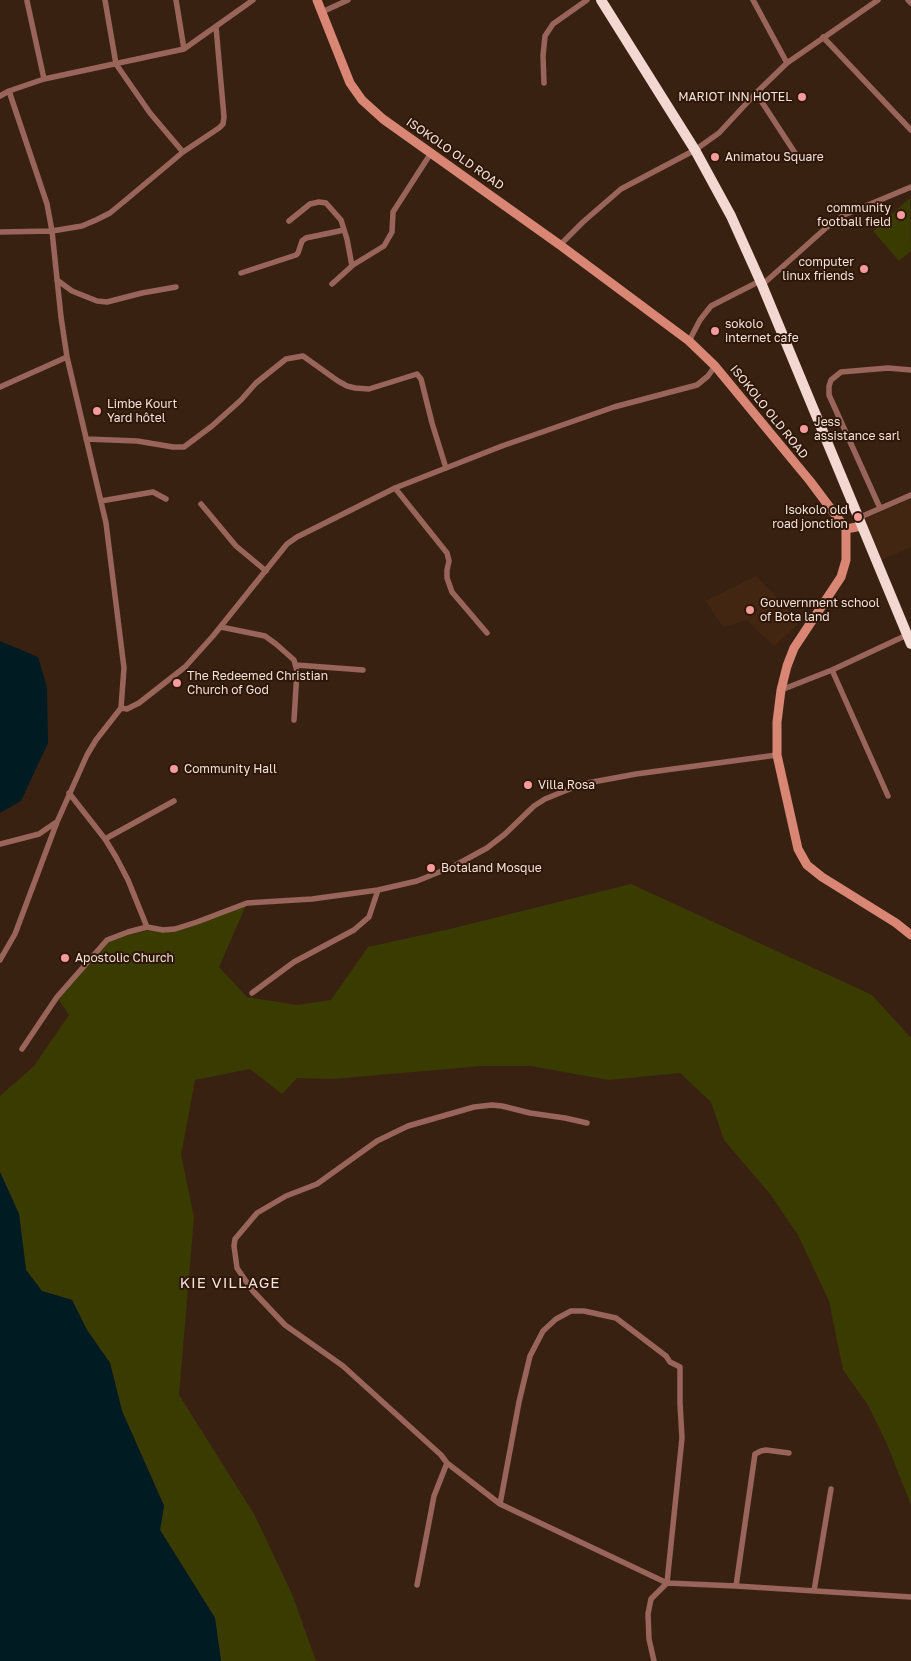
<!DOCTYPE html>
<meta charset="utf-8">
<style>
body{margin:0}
canvas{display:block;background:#392112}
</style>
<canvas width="911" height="1661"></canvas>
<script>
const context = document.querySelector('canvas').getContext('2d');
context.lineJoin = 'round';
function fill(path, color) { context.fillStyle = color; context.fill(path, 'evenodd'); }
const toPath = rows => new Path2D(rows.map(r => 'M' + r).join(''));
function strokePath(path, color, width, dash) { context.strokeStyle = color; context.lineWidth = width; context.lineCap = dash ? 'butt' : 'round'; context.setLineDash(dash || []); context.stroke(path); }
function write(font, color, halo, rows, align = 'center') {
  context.font = font + ' "Golos Text",sans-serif'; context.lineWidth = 4; context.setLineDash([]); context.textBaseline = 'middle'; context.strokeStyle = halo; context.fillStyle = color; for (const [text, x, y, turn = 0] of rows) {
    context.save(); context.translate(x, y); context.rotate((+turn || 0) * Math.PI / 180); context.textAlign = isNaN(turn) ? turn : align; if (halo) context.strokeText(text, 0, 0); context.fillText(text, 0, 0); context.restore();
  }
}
fill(toPath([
 [911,499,911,547,881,560,864,519],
 [756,576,800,622,774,646,747,620,723,627,706,601]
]), '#432612');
fill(toPath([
 [910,198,911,251,899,261,873,231],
 [631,884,872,995,911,1038,911,1505,887,1444,868,1405,843,1370,829,1301,798,1235,770,1194,724,1140,711,1102,680,1073,609,1080,531,1066,482,1066,332,1079,297,1078,282,1094,250,1069,195,1080,181,1155,194,1217,179,1395,254,1514,292,1594,316,1661,221,1661,215,1618,160,1530,164,1505,122,1411,110,1363,87,1330,72,1300,42,1291,26,1270,19,1214,0,1172,0,1096,34,1066,69,1015,57,997,107,940,158,928,167,930,247,903,219,967,247,997,297,1005,331,1000,368,947,450,929]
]), '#393b00');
fill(toPath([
 [0,641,38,657,47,687,48,743,21,801,0,813],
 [0,1172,19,1214,26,1270,42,1291,72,1300,87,1330,110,1363,122,1411,164,1506,160,1530,215,1618,221,1661,0,1661]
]), '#001b22');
strokePath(toPath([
 [105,0,116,64,150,113,183,152],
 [176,0,184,49],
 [753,0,787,63],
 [908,0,911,3],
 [27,1,44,79],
 [322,12,348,0],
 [823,37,911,130],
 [544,83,543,56,545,36,553,24,587,0],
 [756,93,797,156],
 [0,96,9,91,44,79,184,49,253,0],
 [289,221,310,204,319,202,326,203,341,220,347,239,352,266],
 [0,232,52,231,82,226,96,220,110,213,127,199,183,152,219,128,223,124,224,117,216,27],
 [560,245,583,222,621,189,695,150,719,133,756,93,787,63,878,0],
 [241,273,296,255,298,253,302,241,306,238,344,230],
 [57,280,72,291,97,301,107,302,142,293,176,287],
 [332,284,353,265,384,246,392,232,393,212,431,153],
 [762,285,827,227,844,215,911,187],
 [689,341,700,320,711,306,760,281],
 [0,387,67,357],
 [86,439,137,441,173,447,184,447,212,426,241,400,256,383,286,359,303,356,338,381,347,386,355,388,369,389,417,374,421,379,432,423,446,468],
 [395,488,447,553,449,561,447,570,447,578,452,592,487,633],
 [101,501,153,492,166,499],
 [201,504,236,546,266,571],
 [880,508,829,395,829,386,831,380,841,372,888,368,911,370],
 [858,518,911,495],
 [221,627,265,636,276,644,294,660,297,671,294,720],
 [296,665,363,670],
 [832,670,888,796],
 [781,690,832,670,909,634],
 [121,708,127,709,139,703,185,667,213,636,287,544,297,537,395,488,502,446,614,407,697,385,708,376,715,366],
 [69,793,105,839,116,857,128,880,147,927,163,930,175,929,197,922,247,903,312,899,378,890,417,881,454,866,487,848,505,834,534,806,545,799,582,784,636,774,777,755],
 [105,839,174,801],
 [0,844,39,834,55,823],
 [0,960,15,934,57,822,87,755,96,740,121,708,124,668,106,523,67,357,61,317,52,231,47,204,9,91],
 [252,993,294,962,354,930,369,917,378,890],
 [22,1049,57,997,107,940,128,932,147,927],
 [587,1123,565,1118,530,1113,502,1106,492,1105,474,1107,408,1126,377,1141,317,1184,286,1196,257,1213,235,1239,234,1246,237,1268,252,1290,285,1325,343,1366,441,1455,447,1463,500,1504,667,1583,736,1586,911,1597],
 [500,1504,519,1402,530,1356,543,1331,556,1319,571,1311,584,1311,616,1318,666,1356,670,1362,680,1367,680,1403,682,1438,667,1583,651,1599,648,1614,649,1639,654,1661],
 [417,1585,434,1496,447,1463],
 [736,1586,755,1454,761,1451,766,1450,789,1453],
 [814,1591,831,1489]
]), '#996459', 5.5);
strokePath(toPath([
 [317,0,350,83,362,100,383,119,560,245,689,341,715,366,810,481,846,529,846,560,841,577,794,648,787,666,781,690,777,722,777,755,798,849,807,865,822,877,896,923,911,935],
 [846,529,862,526]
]), '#d98674', 9);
strokePath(toPath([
 [601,0,695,150,731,216,762,285,911,644]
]), '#f3d8d2', 10);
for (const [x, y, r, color] of [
 [802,97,5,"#f59b9b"],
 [715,157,5,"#f59b9b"],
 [901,215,5,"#f59b9b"],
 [864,269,5,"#f59b9b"],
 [715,331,5,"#f59b9b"],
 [97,411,5,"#f59b9b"],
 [804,429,5,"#f59b9b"],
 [858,517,5,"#f59b9b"],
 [750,610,5,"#f59b9b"],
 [177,683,5,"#f59b9b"],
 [174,769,5,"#f59b9b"],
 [528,785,5,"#f59b9b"],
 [431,868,5,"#f59b9b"],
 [65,958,5,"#f59b9b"]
]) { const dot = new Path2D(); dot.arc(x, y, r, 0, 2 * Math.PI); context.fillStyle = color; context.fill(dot); strokePath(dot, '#2e1708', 2); }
write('12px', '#f3e2d9', '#2e1708', [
 ["MARIOT INN HOTEL",792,97,"right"],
 ["Animatou Square",725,157],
 ["community",891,208,"right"],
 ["football field",891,222,"right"],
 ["computer",854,262,"right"],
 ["linux friends",854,276,"right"],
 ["sokolo",725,324],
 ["internet cafe",725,338],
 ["Limbe Kourt",107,404],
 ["Yard hôtel",107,418],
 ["Jess",814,422],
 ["assistance sarl",814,436],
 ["Isokolo old",848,510,"right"],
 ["road jonction",848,524,"right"],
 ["Gouvernment school",760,603],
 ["of Bota land",760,617],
 ["The Redeemed Christian",187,676],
 ["Church of God",187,690],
 ["Community Hall",184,769],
 ["Villa Rosa",538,785],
 ["Botaland Mosque",441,868],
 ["Apostolic Church",75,958]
], 'left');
write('12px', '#f3e2d9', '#2e1708', [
 ["ISOKOLO OLD ROAD",455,154,35],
 ["ISOKOLO OLD ROAD",769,412,51]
]);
context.letterSpacing = '1px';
write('15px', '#f3e2d9', '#2e1708', [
 ["KIE VILLAGE",230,1283]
]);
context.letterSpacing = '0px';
</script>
